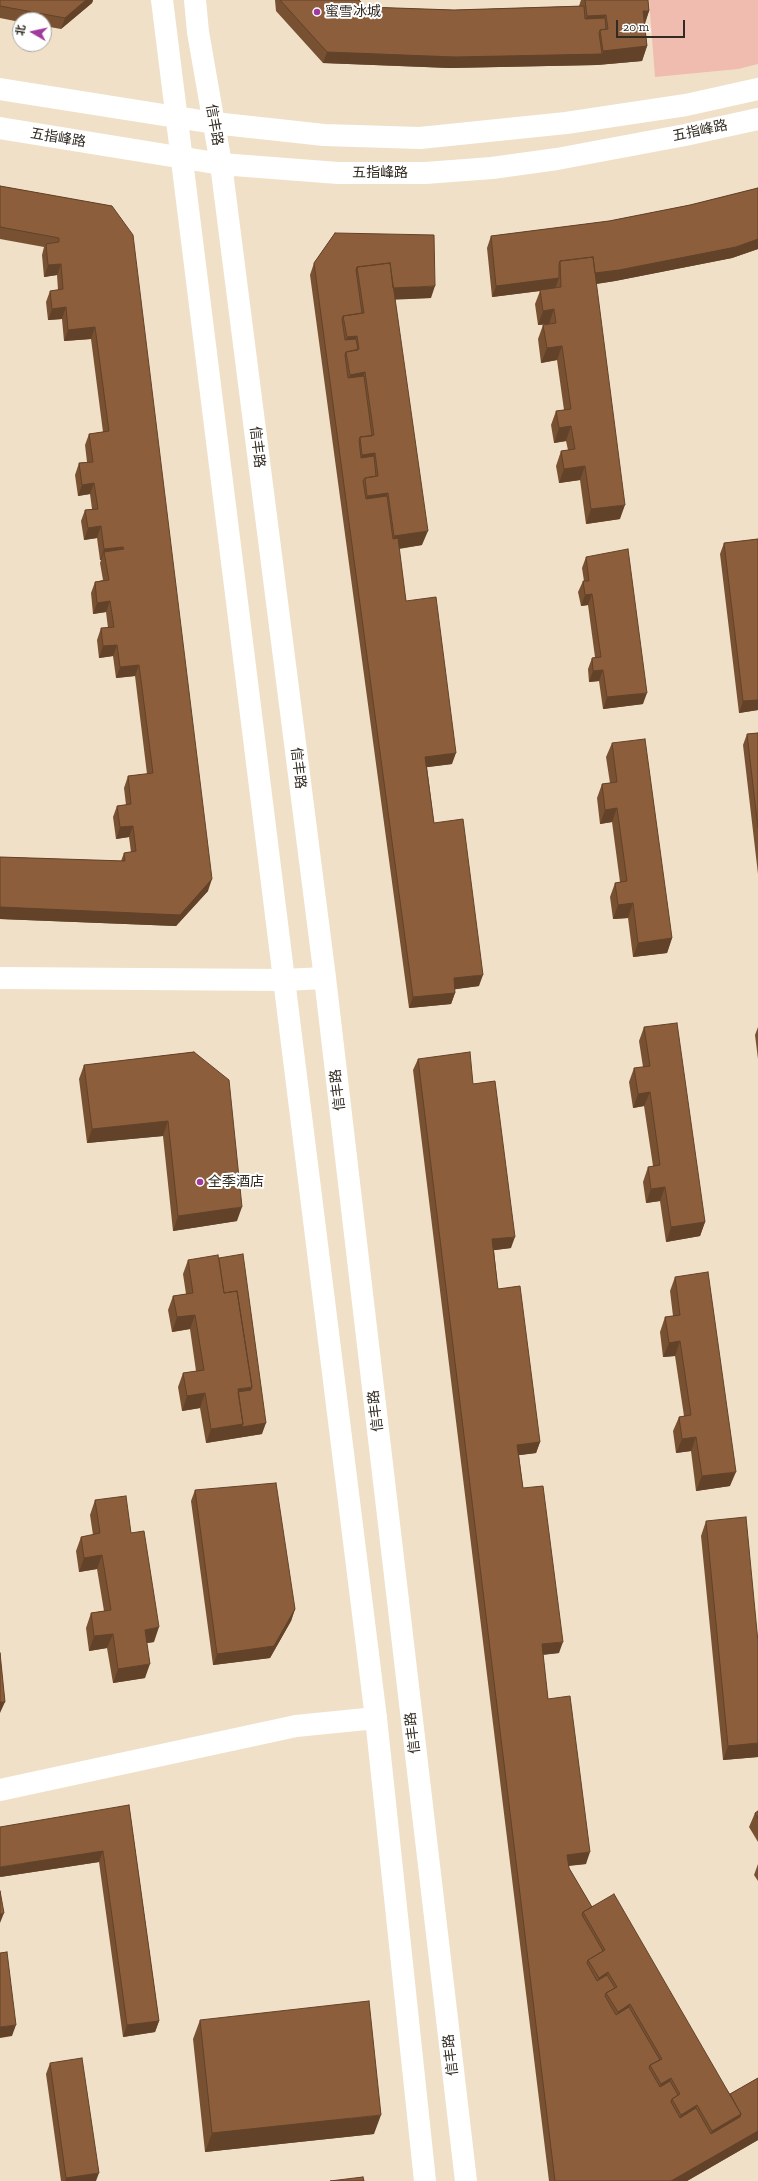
<!DOCTYPE html>
<meta charset="utf-8">
<style>
body{margin:0}
#map{position:relative;width:758px;height:2181px;overflow:hidden;background:#f0e0c7;font-family:"Zilla Slab","Noto Sans SC",serif}
canvas{display:block}
.north{position:absolute;left:12px;top:12px;width:40px;height:40px;box-sizing:border-box;background:#fff;border:1px solid #adaaa7;border-radius:50%;rotate:279deg;font-size:11px;font-weight:700;line-height:16px;text-align:center;color:#312b22}
.north::after{content:'';display:block;margin:auto;width:14px;height:18px;background:#a03a9e;clip-path:polygon(50% 0,100% 100%,50% 72%,0 100%)}
.scale{position:absolute;left:616px;top:20px;width:69px;height:18px;box-sizing:border-box;border:2px solid #312b22;border-top:0;padding-left:5px;font-size:12px;line-height:14px;white-space:nowrap;color:#312b22;-webkit-text-stroke:3px #fff;paint-order:stroke}
</style>
<div id="map">
<canvas width="758" height="2181"></canvas>
<div class="north">北</div>
<div class="scale">20 m</div>
</div>
<script>
const context = document.querySelector('canvas').getContext('2d');
context.lineJoin = 'round';
function fill(path, color) { context.fillStyle = color; context.fill(path, 'evenodd'); }
const toPath = rows => new Path2D(rows.map(r => 'M' + r).join(''));
function strokePath(path, color, width, dash) { context.strokeStyle = color; context.lineWidth = width; context.lineCap = dash ? 'butt' : 'round'; context.setLineDash(dash || []); context.stroke(path); }
function write(font, color, halo, rows, align = 'center') {
  context.font = font + ' "Zilla Slab","Noto Sans SC",serif'; context.lineWidth = 4; context.setLineDash([]); context.textBaseline = 'middle'; context.strokeStyle = halo; context.fillStyle = color; for (const [text, x, y, turn = 0] of rows) {
    context.save(); context.translate(x, y); context.rotate((+turn || 0) * Math.PI / 180); context.textAlign = isNaN(turn) ? turn : align; if (halo) context.strokeText(text, 0, 0); context.fillText(text, 0, 0); context.restore();
  }
}
fill(toPath([
 [649,0,758,0,758,64,738,69,655,77]
]), '#efbcaf');
strokePath(toPath([
 [0,978,284,980,325,978],
 [0,1790,296,1726,376,1718]
]), '#fff', 22);
strokePath(toPath([
 [162,0,376,1718,425,2181],
 [195,0,198,32,221,164,325,978,466,2181],
 [0,89,214,123,324,135,420,138,566,123,686,105,758,89],
 [0,128,221,164,338,173,425,173,492,168,557,159,685,135,758,119]
]), '#fff', 22);
fill(toPath([
 [0,0,93,0,92,3,61,29,44,26,44,20,20,20,20,22,0,18],
 [275,0,359,0,366,7,454,10,579,6,581,0,648,0,649,11,645,24,647,46,642,61,597,65,450,68,323,63,276,11],
 [0,186,112,206,208,891,176,926,0,919,0,857,121,861,124,853,131,852,129,837,116,839,113,817,117,806,126,805,124,788,128,776,147,774,135,676,116,678,113,656,99,658,97,640,101,628,108,628,106,612,93,614,91,593,95,582,103,580,100,563,101,560,100,560,97,538,84,540,81,521,85,510,92,509,90,494,78,496,75,475,79,463,87,462,85,445,89,434,103,432,91,339,64,341,62,319,48,320,46,302,50,291,58,290,57,275,44,277,42,255,44,247,0,239],
 [758,188,758,249,732,258,615,281,596,284,620,519,586,524,580,480,559,483,556,466,561,451,568,450,566,441,554,443,551,425,556,411,564,410,557,360,541,363,538,339,543,325,549,324,538,325,535,304,540,291,492,297,487,248,491,236,609,221,690,205],
 [335,233,431,298,395,299,422,545,399,549,406,601,452,764,427,767,434,823,479,986,455,989,455,993,451,1004,409,1008,310,275,314,263],
 [758,539,758,710,739,713,720,554,724,543],
 [586,557,643,704,603,709,599,681,589,682,588,669,592,658,595,657,588,605,581,606,578,592,583,581,584,581,582,568],
 [758,733,758,874,743,745,747,734],
 [612,743,672,938,667,953,633,957,628,918,613,919,610,897,615,883,620,882,612,822,600,824,597,798,602,784,610,783,606,757],
 [644,1027,705,1222,700,1236,666,1242,660,1201,646,1203,643,1182,648,1167,653,1166,644,1106,633,1108,629,1082,634,1068,643,1067,639,1041],
 [758,1027,758,1059,755,1035],
 [194,1052,237,1221,173,1231,163,1136,87,1143,79,1079,84,1065],
 [418,1059,473,1084,511,1248,494,1250,498,1289,540,1442,536,1453,519,1455,523,1488,559,1653,543,1655,548,1699,586,1864,569,1866,569,1868,592,1907,730,2094,758,2078,758,2140,687,2181,549,2181,413,1070],
 [188,1260,262,1434,206,1443,200,1408,182,1411,178,1387,183,1373,196,1371,190,1329,172,1332,168,1310,173,1296,186,1294,183,1274],
 [675,1277,730,1486,696,1491,691,1451,676,1453,673,1431,679,1417,684,1416,675,1356,663,1357,660,1332,665,1317,673,1316,670,1291],
 [195,1490,295,1609,291,1621,270,1658,213,1665,191,1501],
 [95,1500,131,1533,154,1642,147,1643,145,1678,113,1683,107,1648,89,1651,86,1628,91,1613,104,1611,97,1569,79,1572,76,1551,81,1537,93,1535,90,1515],
 [706,1521,758,1757,723,1760,701,1536],
 [129,1805,159,2021,155,2032,123,2037,99,1862,0,1877],
 [758,1811,758,1842,749,1827,755,1813],
 [758,1864,758,1881,754,1875],
 [200,2020,374,2134,205,2152,193,2039],
 [50,2063,96,2181,61,2181,46,2074]
]), '#785133');
fill(toPath([
 [86,0,93,0,92,3,61,29,65,18],
 [643,11,649,11,644,25],
 [606,15,600,29,581,30,587,16],
 [647,46,642,61,597,65,450,68,323,63,327,52,602,54,603,51],
 [758,239,758,249,732,258,615,281,589,285,593,273],
 [61,264,57,275,44,277,48,265],
 [559,278,555,289,492,297,496,286],
 [435,286,431,298,388,300,392,288],
 [66,307,62,319,48,320,52,309],
 [554,309,549,324,538,325,543,311],
 [95,327,91,339,64,341,68,330],
 [357,336,352,350,341,352,347,337],
 [562,346,557,360,541,363,547,348],
 [365,372,360,387,344,389,350,375],
 [571,426,566,441,554,443,559,428],
 [375,453,369,467,357,469,362,455],
 [585,466,580,480,559,483,564,469],
 [94,483,90,494,78,496,82,485],
 [388,493,383,507,362,510,367,496],
 [625,505,620,519,586,524,591,509],
 [101,526,97,538,84,540,88,528],
 [428,531,422,545,389,550,394,536],
 [123,547,119,558,104,552,101,560,100,560,104,549],
 [592,594,588,605,581,606,585,595],
 [110,601,106,612,93,614,97,603],
 [117,645,113,656,99,658,103,646],
 [139,665,135,676,116,678,120,667],
 [603,670,599,681,589,682,593,671],
 [647,693,643,704,603,709,607,697],
 [758,700,758,710,739,713,743,701],
 [456,753,452,764,421,768,425,757],
 [617,808,612,822,600,824,605,810],
 [133,826,129,837,116,839,120,827],
 [212,879,208,891,176,926,0,919,0,907],
 [633,903,628,918,613,919,618,905],
 [672,938,667,953,633,957,638,943],
 [483,975,479,986,450,990,454,978],
 [455,993,451,1004,409,1008,413,997],
 [650,1092,644,1106,633,1108,638,1094],
 [168,1121,163,1136,87,1143,92,1129],
 [665,1187,660,1201,646,1203,651,1189],
 [242,1207,237,1221,173,1231,178,1216],
 [705,1222,700,1236,666,1242,671,1227],
 [515,1237,511,1248,488,1251,492,1239],
 [195,1315,190,1329,172,1332,177,1317],
 [680,1341,675,1356,663,1357,669,1343],
 [252,1387,247,1401,238,1403,238,1389],
 [205,1393,200,1408,182,1411,187,1396],
 [266,1423,262,1434,206,1443,211,1429,243,1424],
 [696,1437,691,1451,676,1453,682,1439],
 [540,1442,536,1453,513,1456,517,1445],
 [736,1472,730,1486,696,1491,702,1476],
 [102,1555,97,1569,79,1572,84,1558],
 [295,1609,291,1621,270,1658,213,1665,217,1654],
 [159,1627,154,1642,140,1644,145,1630],
 [113,1634,107,1648,89,1651,94,1636],
 [563,1642,559,1653,538,1655,542,1644],
 [150,1664,145,1678,113,1683,118,1669],
 [0,1702,5,1702,0,1713],
 [758,1743,758,1757,723,1760,728,1746],
 [103,1851,99,1862,0,1877,0,1867],
 [590,1852,586,1864,563,1866,567,1855],
 [4,1913,0,1923,0,1914],
 [608,1972,603,1986,593,1992,599,1978],
 [630,2004,625,2018,612,2026,618,2012],
 [159,2021,155,2032,123,2037,127,2025],
 [16,2025,12,2036,0,2038,0,2027],
 [671,2078,666,2092,656,2098,661,2084],
 [697,2105,692,2120,676,2129,681,2115],
 [741,2114,736,2128,707,2145,712,2131],
 [381,2115,374,2134,205,2152,212,2133],
 [758,2131,758,2140,687,2181,671,2181],
 [99,2173,96,2181,65,2181,66,2178]
]), '#624229');
const building = toPath([
 [0,0,86,0,65,18,0,6,0,0],
 [280,0,359,0,366,7,454,10,584,6,585,19,605,18,606,29,600,30,599,33,602,54,455,57,327,52,280,0],
 [585,0,648,0,649,11,643,11,647,46,603,51,600,30,608,29,606,15,587,16,585,0],
 [0,186,112,206,133,235,212,879,180,915,0,907,0,857,125,861,124,853,136,851,133,826,120,827,117,806,131,804,128,776,153,773,139,665,120,667,117,645,103,646,101,628,114,627,110,601,97,603,95,582,109,580,104,552,124,549,123,547,104,549,101,526,88,528,85,510,98,509,94,483,82,485,79,463,93,462,89,434,109,431,95,327,68,330,66,307,52,309,50,291,63,289,61,264,48,265,46,244,59,242,59,238,0,227,0,186],
 [758,188,758,239,736,247,619,270,595,273,593,257,560,261,559,264,559,278,496,286,491,236,609,221,690,205,758,188],
 [335,233,434,235,435,286,393,288,390,263,357,267,356,270,362,313,343,316,342,319,345,340,356,339,358,350,346,352,345,355,348,378,364,376,372,436,360,437,359,440,361,458,374,456,376,476,365,478,363,481,366,499,387,496,393,539,398,538,406,601,436,597,456,753,425,757,434,823,463,819,483,975,454,978,455,993,413,997,314,263,335,233],
 [593,257,625,505,591,509,585,466,564,469,561,451,575,449,571,426,559,428,556,411,571,409,562,346,547,348,543,325,556,323,554,309,543,311,540,290,561,287,560,261,593,257],
 [390,263,428,531,394,536,388,493,367,496,365,478,378,476,375,453,362,455,360,437,374,435,365,372,350,375,346,352,359,349,357,336,347,337,343,316,364,313,357,267,390,263],
 [758,539,758,700,743,701,724,543,758,539],
 [628,549,647,693,607,697,603,670,593,671,592,658,601,657,592,594,585,595,583,581,589,581,586,557,628,549],
 [758,733,758,828,747,734,758,733],
 [645,739,672,938,638,943,633,903,618,905,615,883,627,881,617,808,605,810,602,784,617,782,612,743,645,739],
 [677,1023,705,1222,671,1227,665,1187,651,1189,648,1167,660,1165,650,1092,638,1094,634,1068,650,1066,644,1027,677,1023],
 [194,1052,229,1080,242,1207,178,1216,168,1121,92,1129,84,1065,194,1052],
 [470,1052,473,1084,495,1081,515,1237,492,1239,498,1289,520,1286,540,1442,517,1445,523,1488,543,1486,563,1642,542,1644,548,1699,570,1696,590,1852,567,1855,569,1868,592,1907,583,1912,582,1915,603,1951,588,1960,587,1963,597,1981,607,1975,615,1988,606,1993,605,1996,616,2015,629,2007,660,2060,650,2065,649,2068,660,2087,670,2081,678,2095,672,2099,671,2102,680,2118,696,2108,711,2134,740,2117,741,2114,730,2094,758,2078,758,2131,671,2181,555,2181,418,1059,470,1052],
 [243,1254,266,1423,242,1427,243,1424,238,1392,251,1390,252,1387,237,1291,224,1293,219,1258,243,1254],
 [218,1255,224,1293,237,1291,252,1387,238,1389,243,1424,211,1429,205,1393,187,1396,183,1373,204,1370,195,1315,177,1317,173,1296,193,1293,188,1260,218,1255],
 [708,1272,736,1472,702,1476,696,1437,682,1439,679,1417,691,1415,680,1341,669,1343,665,1317,680,1315,675,1277,708,1272],
 [276,1483,295,1609,274,1646,217,1654,195,1490,276,1483],
 [126,1496,131,1533,144,1531,159,1627,145,1630,150,1664,118,1669,113,1634,94,1636,91,1613,111,1610,102,1555,84,1558,81,1537,100,1533,95,1500,126,1496],
 [746,1517,758,1642,758,1743,728,1746,706,1521,746,1517],
 [0,1653,5,1702,0,1702,0,1653],
 [129,1805,159,2021,127,2025,103,1851,0,1867,0,1827,129,1805],
 [758,1811,758,1819,755,1813,758,1811],
 [0,1891,4,1913,0,1914,0,1891],
 [614,1894,741,2114,712,2131,697,2105,681,2115,672,2099,680,2094,671,2078,661,2084,650,2065,662,2059,630,2004,618,2012,606,1993,617,1987,608,1972,599,1978,588,1960,605,1950,583,1912,614,1894],
 [7,1952,16,2025,0,2027,0,1953,7,1952],
 [369,2001,381,2115,212,2133,200,2020,369,2001],
 [82,2058,99,2173,66,2178,50,2063,82,2058],
 [363,2177,364,2181,330,2181,363,2177]
]);
fill(building, '#8c5e3b');
strokePath(building, '#624229', 1);
for (const [x, y, r, color] of [
 [317,12,4,"#a03a9e"],
 [200,1182,4,"#a03a9e"]
]) { const dot = new Path2D(); dot.arc(x, y, r, 0, 2 * Math.PI); context.fillStyle = color; context.fill(dot); strokePath(dot, '#fff', 1.5); }
write('14px', '#312b22', '#fff', [
 ["蜜雪冰城",325,12],
 ["全季酒店",208,1182]
], 'left');
write('14px', '#312b22', '#fff', [
 ["信丰路",214,125,80],
 ["五指峰路",700,131,-12],
 ["五指峰路",58,138,9],
 ["五指峰路",380,173],
 ["信丰路",257,447,83],
 ["信丰路",298,768,83],
 ["信丰路",338,1090,-97],
 ["信丰路",376,1411,-97],
 ["信丰路",413,1733,-97],
 ["信丰路",451,2055,-97]
]);
</script>
